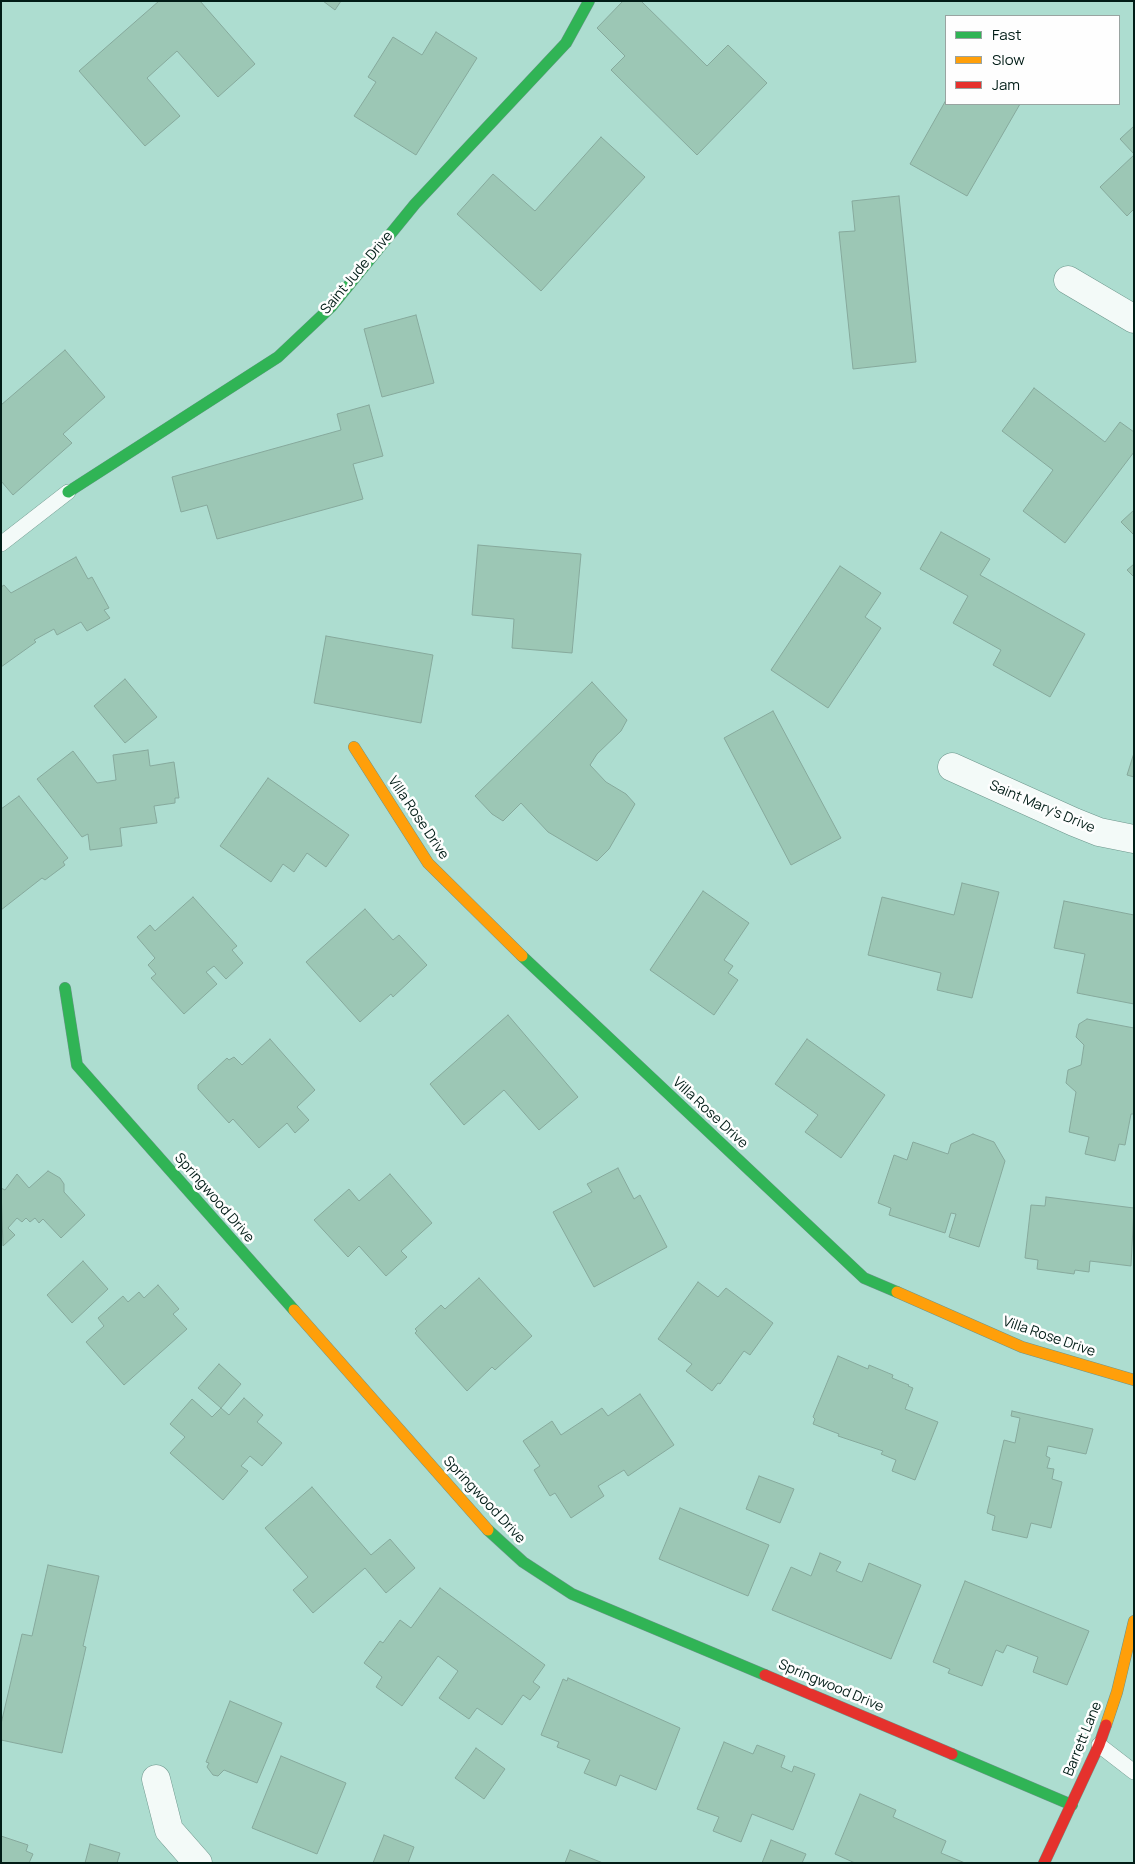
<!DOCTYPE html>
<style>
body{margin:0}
#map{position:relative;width:1135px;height:1864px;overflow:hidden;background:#adddd0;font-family:Manrope,sans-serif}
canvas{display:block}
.frame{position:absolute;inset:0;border:2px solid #011c16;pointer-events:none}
.legend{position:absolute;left:945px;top:15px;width:175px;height:90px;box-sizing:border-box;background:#fefefe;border:1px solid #99a4a1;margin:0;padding:6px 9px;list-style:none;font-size:15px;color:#011c16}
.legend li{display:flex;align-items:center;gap:10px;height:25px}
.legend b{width:25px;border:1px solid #99a4a1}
</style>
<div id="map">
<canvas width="1135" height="1864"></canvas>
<div class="frame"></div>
<ul class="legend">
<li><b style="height:6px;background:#30b455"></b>Fast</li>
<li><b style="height:6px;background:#ff9f0a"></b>Slow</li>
<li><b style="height:6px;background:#e5322d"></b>Jam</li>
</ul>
</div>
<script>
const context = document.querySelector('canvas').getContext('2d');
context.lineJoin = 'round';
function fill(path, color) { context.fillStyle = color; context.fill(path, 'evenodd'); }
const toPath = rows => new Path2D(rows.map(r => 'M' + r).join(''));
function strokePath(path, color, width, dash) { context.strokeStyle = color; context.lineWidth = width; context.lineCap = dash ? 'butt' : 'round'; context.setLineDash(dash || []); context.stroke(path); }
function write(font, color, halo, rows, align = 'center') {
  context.font = font + ' Manrope,sans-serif'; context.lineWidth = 5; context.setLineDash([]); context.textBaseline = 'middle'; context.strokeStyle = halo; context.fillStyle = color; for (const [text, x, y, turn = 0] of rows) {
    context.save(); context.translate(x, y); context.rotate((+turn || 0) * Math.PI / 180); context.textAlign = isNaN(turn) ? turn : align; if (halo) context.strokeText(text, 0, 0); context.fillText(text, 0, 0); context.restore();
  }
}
const building = toPath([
 [159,1,200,1,255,64,218,97,177,51,147,78,180,116,145,146,79,71,159,1],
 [323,1,341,1,335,10,323,1],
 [623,1,641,1,707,66,728,45,767,83,697,155,611,70,625,56,597,28,623,1],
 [436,32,477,58,416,155,354,116,376,82,368,77,393,37,422,55,436,32],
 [946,100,946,104,1020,104,967,196,910,164,946,100],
 [1134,126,1134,154,1120,139,1134,126],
 [601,137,645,177,541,291,457,214,493,174,535,211,601,137],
 [1134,155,1134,209,1127,216,1100,187,1134,155],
 [899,196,916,362,853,369,839,232,855,231,852,201,899,196],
 [416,315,434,383,382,397,364,329,416,315],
 [65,350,105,397,63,434,72,443,13,495,1,481,1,405,65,350],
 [1034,388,1105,442,1120,422,1134,432,1134,452,1065,543,1023,511,1053,470,1002,431,1034,388],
 [369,405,383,456,353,464,363,499,217,539,207,505,181,512,172,477,341,430,337,414,369,405],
 [1134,510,1134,535,1121,522,1134,510],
 [941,532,990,559,980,575,1085,634,1050,697,993,665,1001,650,953,623,968,596,920,569,941,532],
 [478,545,581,554,572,653,512,648,514,619,472,615,478,545],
 [76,557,88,579,92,577,109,608,104,610,110,618,87,631,81,622,57,635,54,629,34,640,36,642,1,667,1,587,4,585,11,593,76,557],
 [1134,564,1134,577,1127,570,1134,564],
 [840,566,881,593,865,617,881,628,828,708,771,670,840,566],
 [326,636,433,655,421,723,314,703,326,636],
 [125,679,157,717,125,743,94,706,125,679],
 [592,682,627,720,621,731,597,754,590,765,606,782,626,794,635,804,609,849,597,861,548,832,521,803,503,821,492,814,475,796,592,682],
 [773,711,841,838,791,865,724,738,773,711],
 [148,750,150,766,174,762,179,798,175,798,175,803,154,806,157,823,120,828,122,846,90,850,88,834,82,837,37,779,73,751,97,783,116,780,113,755,148,750],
 [1134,753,1134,777,1127,775,1134,753],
 [268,778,349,835,326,867,307,853,294,872,283,864,271,882,220,846,268,778],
 [19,796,68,858,63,862,65,865,45,880,42,878,1,910,1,809,19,796],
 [962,883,999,892,972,998,937,990,941,973,868,955,882,897,954,915,962,883],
 [703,891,749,923,724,960,733,966,728,973,738,980,714,1015,650,970,703,891],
 [193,897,237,946,232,950,243,963,226,979,214,966,206,972,217,984,184,1014,151,978,156,974,148,965,155,958,137,937,150,925,155,931,193,897],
 [1064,901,1134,915,1134,1004,1077,993,1085,954,1054,948,1064,901],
 [365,909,393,940,399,935,427,965,393,997,391,994,360,1022,306,962,365,909],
 [508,1015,578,1097,539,1130,504,1090,464,1125,430,1084,508,1015],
 [1087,1019,1134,1028,1134,1114,1131,1114,1125,1145,1119,1144,1115,1161,1085,1154,1089,1137,1069,1132,1076,1092,1066,1083,1068,1070,1081,1065,1084,1045,1076,1037,1079,1024,1087,1019],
 [270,1039,315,1090,297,1107,309,1120,295,1133,287,1123,259,1148,233,1119,229,1123,198,1089,198,1085,227,1058,229,1060,234,1057,242,1065,270,1039],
 [807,1039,885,1095,841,1158,805,1132,818,1115,775,1084,807,1039],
 [973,1134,994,1142,1005,1161,979,1247,949,1237,956,1214,951,1213,945,1233,889,1215,891,1208,878,1203,894,1155,907,1160,913,1142,948,1154,951,1144,973,1134],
 [618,1168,634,1199,640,1195,667,1247,594,1287,553,1212,592,1192,587,1184,618,1168],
 [48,1171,60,1178,64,1184,64,1192,85,1215,61,1238,43,1219,39,1223,35,1218,30,1222,26,1218,22,1222,17,1218,8,1228,15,1235,3,1246,1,1188,5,1190,17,1174,29,1188,48,1171],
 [390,1174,432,1223,401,1251,407,1257,386,1276,359,1246,348,1257,314,1220,349,1189,359,1201,390,1174],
 [1046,1197,1134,1208,1131,1266,1090,1261,1089,1272,1075,1270,1074,1274,1037,1269,1038,1260,1025,1258,1031,1205,1045,1206,1046,1197],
 [83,1261,108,1289,72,1323,47,1295,83,1261],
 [479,1278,532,1336,495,1370,492,1367,467,1391,415,1333,417,1331,415,1329,441,1305,445,1309,479,1278],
 [698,1282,718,1297,726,1288,773,1323,750,1355,744,1351,720,1384,718,1383,712,1391,686,1371,692,1364,658,1339,698,1282],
 [158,1285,179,1309,173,1314,187,1329,124,1385,86,1342,104,1326,98,1318,123,1296,128,1302,139,1292,144,1298,158,1285],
 [838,1356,868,1369,869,1365,893,1375,892,1378,909,1385,908,1386,913,1388,905,1409,938,1422,915,1480,892,1471,896,1460,881,1454,883,1451,838,1436,839,1434,813,1424,815,1419,813,1417,838,1356],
 [219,1364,241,1384,221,1408,198,1388,219,1364],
 [640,1394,674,1445,628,1476,624,1470,598,1486,604,1496,571,1518,555,1493,550,1496,534,1470,540,1466,523,1441,552,1421,561,1435,602,1408,608,1416,640,1394],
 [244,1398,263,1415,257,1422,282,1443,262,1466,250,1456,241,1466,248,1471,223,1500,170,1453,185,1437,170,1424,192,1399,212,1417,221,1408,229,1415,244,1398],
 [1012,1411,1093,1429,1086,1454,1048,1446,1046,1456,1050,1458,1047,1468,1054,1469,1052,1479,1062,1482,1051,1528,1031,1523,1027,1538,992,1530,995,1516,987,1513,1004,1440,1015,1443,1020,1418,1011,1416,1012,1411],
 [759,1476,794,1489,780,1523,746,1509,759,1476],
 [312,1487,371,1555,390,1539,415,1568,386,1593,365,1568,313,1613,293,1590,308,1577,265,1528,312,1487],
 [680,1508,769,1545,748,1596,659,1559,680,1508],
 [820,1553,841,1562,836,1571,862,1582,869,1563,921,1585,891,1659,772,1610,791,1567,811,1576,820,1553],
 [48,1565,99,1576,83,1646,86,1647,62,1753,1,1740,1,1724,22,1634,32,1636,48,1565],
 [965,1581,1089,1631,1067,1685,1033,1672,1038,1657,1007,1645,1003,1653,996,1650,982,1686,948,1673,950,1669,933,1662,965,1581],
 [440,1588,545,1665,533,1682,540,1687,530,1700,523,1695,502,1725,477,1708,469,1719,439,1698,458,1671,438,1656,402,1706,376,1687,382,1677,364,1663,380,1641,383,1643,400,1620,411,1628,440,1588],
 [568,1678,680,1728,656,1790,620,1775,616,1786,584,1773,590,1760,557,1747,559,1742,541,1735,563,1679,567,1681,568,1678],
 [230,1701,282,1723,257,1783,224,1770,218,1776,213,1775,207,1767,209,1763,206,1762,230,1701],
 [724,1742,753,1754,757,1745,785,1756,781,1767,792,1772,794,1766,815,1774,793,1830,752,1814,741,1842,713,1831,719,1817,697,1809,724,1742],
 [476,1748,505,1769,484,1799,455,1778,476,1748],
 [281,1756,346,1783,317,1854,252,1828,281,1756],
 [860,1794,896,1810,893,1817,946,1841,941,1853,965,1863,855,1863,835,1854,860,1794],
 [384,1835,414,1847,408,1863,373,1863,384,1835],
 [1,1836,28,1845,26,1851,33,1854,29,1863,1,1863,1,1836],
 [771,1840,806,1854,802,1863,762,1863,771,1840],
 [90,1844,120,1853,117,1863,85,1863,90,1844],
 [570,1850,603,1863,565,1863,570,1850]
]);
fill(building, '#9cc7b5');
strokePath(building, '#86a99c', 1);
const lane = toPath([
 [1,544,68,492],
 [1099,1745,1134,1772]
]);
const street = toPath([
 [1068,280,1134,319],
 [952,767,1074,822,1099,832,1134,839],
 [156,1779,169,1830,198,1863]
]);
const fast = toPath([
 [68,492,278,357,331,307,415,204,566,43,589,1],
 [522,956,864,1278,897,1292],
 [65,988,77,1065,294,1310],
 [488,1530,523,1562,572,1594,765,1675],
 [952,1754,1072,1805]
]);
const slow = toPath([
 [354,747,428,863,522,956],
 [897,1292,1022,1347,1134,1380],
 [294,1310,488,1530],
 [1106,1725,1117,1692,1134,1621]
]);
const jam = toPath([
 [765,1675,952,1754],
 [1044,1863,1099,1745,1106,1725]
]);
strokePath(lane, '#6c958b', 16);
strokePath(street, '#6c958b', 29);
strokePath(fast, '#6c958b', 12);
strokePath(slow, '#6c958b', 12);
strokePath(jam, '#6c958b', 12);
strokePath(lane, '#f3faf8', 15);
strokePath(street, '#f3faf8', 28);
strokePath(fast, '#30b455', 11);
strokePath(slow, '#ff9f0a', 11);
strokePath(jam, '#e5322d', 11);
write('14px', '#011c16', '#fefefe', [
 ["Saint Jude Drive",357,273,-50],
 ["Saint Mary's Drive",1042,807,23],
 ["Villa Rose Drive",418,818,56],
 ["Villa Rose Drive",710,1113,43],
 ["Springwood Drive",214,1198,49],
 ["Villa Rose Drive",1049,1337,19],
 ["Springwood Drive",484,1500,47],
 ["Springwood Drive",831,1686,23],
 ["Barrett Lane",1083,1739,-68]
]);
</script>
